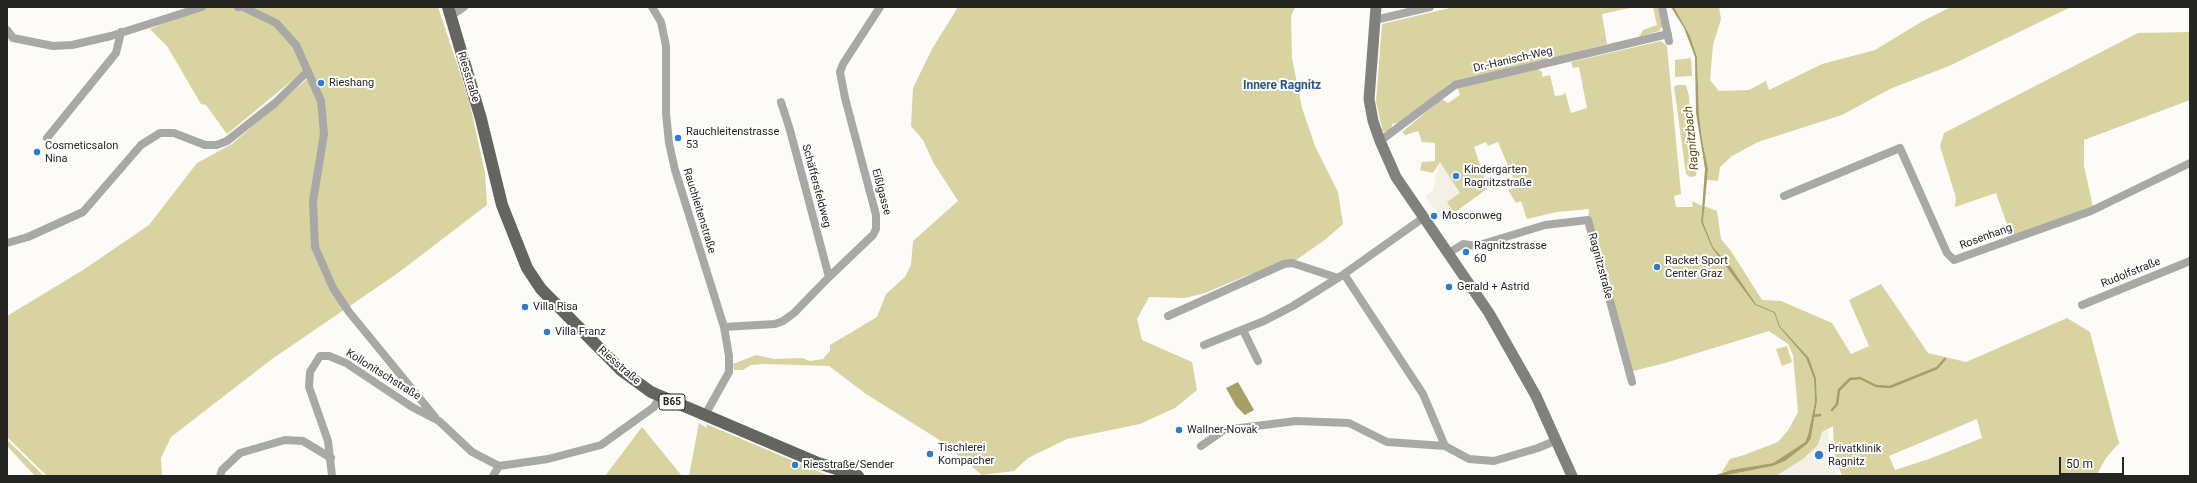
<!DOCTYPE html>
<meta charset="utf-8">
<style>
body{margin:0}
#map{position:relative;width:2197px;height:483px;overflow:hidden;background:#fcfbf7;font-family:Roboto,sans-serif}
canvas{display:block}
.frame{position:absolute;inset:0;border:8px solid #252523;pointer-events:none}
.scale{position:absolute;left:2059px;top:457px;width:65px;height:18px;box-sizing:border-box;border:2px solid #252523;border-top:0;padding-left:5px;font-size:12px;line-height:14px;white-space:nowrap;color:#252523;-webkit-text-stroke:3px #fff;paint-order:stroke}
</style>
<div id="map">
<canvas width="2197" height="483"></canvas>
<div class="frame"></div>
<div class="scale">50 m</div>
</div>
<script>
const context = document.querySelector('canvas').getContext('2d');
context.lineJoin = 'round';
function fill(path, color) { context.fillStyle = color; context.fill(path, 'evenodd'); }
const toPath = rows => new Path2D(rows.map(r => 'M' + r).join(''));
function strokePath(path, color, width, dash) { context.strokeStyle = color; context.lineWidth = width; context.lineCap = dash ? 'butt' : 'round'; context.setLineDash(dash || []); context.stroke(path); }
function write(font, color, halo, rows, align = 'center') {
  context.font = font + ' Roboto,sans-serif'; context.lineWidth = 4; context.setLineDash([]); context.textBaseline = 'middle'; context.strokeStyle = halo; context.fillStyle = color; for (const [text, x, y, turn = 0] of rows) {
    context.save(); context.translate(x, y); context.rotate((+turn || 0) * Math.PI / 180); context.textAlign = isNaN(turn) ? turn : align; if (halo) context.strokeText(text, 0, 0); context.fillText(text, 0, 0); context.restore();
  }
}
fill(toPath([
 [1439,161,1482,190,1441,219,1425,196,1433,191],
 [1828,428,1830,452,1837,476,1776,476,1803,459,1818,445,1822,432]
]), '#f3f1e5');
fill(toPath([
 [201,7,438,7,469,100,485,173,487,205,398,273,272,359,171,437,161,458,162,476,47,476,7,437,7,316,83,270,149,225,197,163,232,144,307,79,300,74,227,134,206,105,201,104,167,46,150,29],
 [958,7,1295,7,1291,16,1292,58,1302,108,1315,146,1338,192,1343,224,1326,239,1292,263,1248,275,1205,293,1185,298,1149,297,1137,319,1142,340,1192,362,1197,390,1175,408,1140,424,1067,439,1028,458,1014,471,982,475,941,441,866,394,829,366,764,364,751,365,743,370,734,370,733,364,756,355,774,359,802,358,810,361,823,359,830,351,830,345,877,317,886,294,905,277,911,265,913,241,958,201,933,162,923,140,911,126,913,88,932,49],
 [1454,7,1634,7,1602,14,1607,44,1450,83,1402,122,1392,124,1391,130,1383,132,1376,102,1382,24],
 [1653,7,1659,7,1664,24,1659,31,1639,37,1643,30,1657,25],
 [1674,7,1719,7,1721,19,1713,45,1710,80,1719,91,1749,90,1766,81,1769,90,1822,64,1875,50,1921,22,1951,7,2071,7,1949,66,1890,89,1842,115,1758,142,1732,156,1720,167,1718,181,1707,180,1708,169,1702,139,1699,114,1697,57,1690,36],
 [2190,32,2190,100,2084,140,2084,166,2093,207,2011,236,1996,193,1955,207,1956,198,1940,146,1944,133,2138,33],
 [1661,41,1667,46,1681,194,1674,196,1676,207,1693,207,1692,201,1702,206,1701,222,1712,248,1755,305,1774,313,1779,327,1806,358,1814,379,1815,402,1808,435,1805,442,1773,463,1722,472,1730,459,1744,455,1778,442,1789,429,1798,412,1793,355,1788,344,1769,331,1665,363,1629,372,1588,220,1589,209,1557,212,1527,219,1521,201,1516,203,1508,190,1517,187,1498,142,1488,146,1486,142,1474,147,1488,188,1454,213,1447,202,1460,193,1440,162,1433,173,1420,170,1422,162,1435,161,1435,143,1422,142,1418,131,1405,135,1402,132,1442,99,1448,103,1460,95,1458,88,1537,68,1542,72,1542,77,1550,75,1555,96,1563,95,1565,92,1571,113,1587,108,1579,67,1573,68,1571,62],
 [1691,58,1692,76,1675,77,1675,60],
 [1677,85,1686,85,1689,96,1691,134,1697,169,1696,176,1690,177,1686,174,1674,87],
 [1704,206,1717,211,1721,239,1731,251,1762,300,1781,301,1832,323,1851,354,1869,346,1849,300,1881,284,1928,353,1966,362,2067,318,2090,332,2119,443,2106,458,2096,476,1842,476,1834,452,1833,426,1822,432,1818,445,1803,459,1776,476,1722,476,1773,466,1785,461,1811,438,1817,401,1816,378,1809,358,1780,326,1775,312,1756,304,1731,267,1713,247,1703,222],
 [1977,419,1982,438,1929,459,1895,470,1889,456],
 [1787,346,1792,362,1782,366,1776,349],
 [699,423,707,428,706,424,829,476,689,476],
 [642,427,682,476,605,476],
 [7,440,44,476,35,476,7,446]
]), '#d8d3a0');
fill(toPath([
 [1671,7,1674,7,1690,36,1697,57,1699,114,1702,139,1708,169,1703,222,1713,247,1731,267,1756,304,1775,312,1780,326,1809,358,1816,378,1817,401,1811,438,1807,444,1785,461,1773,466,1722,476,1713,476,1731,470,1773,463,1805,442,1808,435,1815,402,1814,379,1806,358,1779,327,1774,313,1755,305,1712,248,1701,222,1705,169,1696,113,1695,57,1684,28],
 [1238,382,1254,410,1245,415,1236,406,1226,388]
]), '#a69f68');
strokePath(toPath([
 [1832,410,1837,404,1839,390,1850,379,1860,378,1876,386,1890,387,1937,368,1945,359],
 [1813,416,1820,415]
]), '#a69f68', 2.5);
strokePath(toPath([
 [238,7,243,7,276,23,296,45,321,101,324,134,313,201,315,247,333,288,349,312,435,417],
 [652,7,661,22,666,46,666,113,669,143,675,170,724,327,729,356,729,372,705,415],
 [1662,7,1669,41],
 [451,16,464,7],
 [1375,20,1430,7],
 [7,30,13,38,53,46,72,45,111,36,202,7],
 [781,102,790,130,829,277],
 [47,138,116,53,121,32],
 [1380,141,1455,85,1668,34],
 [1784,196,1900,148,1947,253,1954,260,2091,211,2190,163],
 [1423,218,1344,274,1423,394,1445,446],
 [7,243,28,237,83,212,141,145,160,133,174,133,205,145,217,145,227,141,275,103,308,71],
 [1449,253,1463,244,1476,246,1545,225,1588,220,1632,382],
 [2082,305,2190,261],
 [1168,316,1284,264,1292,263,1338,278],
 [724,327,775,324,783,321,794,313,829,277,873,235,876,229,876,215,845,98,840,72,843,64,880,7],
 [1243,330,1258,361],
 [1204,345,1264,321,1293,306,1341,276],
 [1201,446,1224,430,1296,421,1349,423,1387,442,1445,446,1469,459,1494,461,1538,448,1557,440],
 [220,476,222,470,240,453,285,440,303,441,331,458],
 [332,476,328,441,309,387,310,372,320,356,329,356,346,363,412,407,439,421,472,452,499,466,548,459,601,445,654,407,660,397],
 [493,476,499,466]
]), '#a8a8a6', 8);
strokePath(toPath([
 [1376,7,1369,99,1373,121,1380,141,1396,177,1489,313,1536,396,1572,476]
]), '#80807d', 11);
strokePath(toPath([
 [448,7,481,119,502,205,527,268,541,289,622,371,651,392,818,463,858,476]
]), '#646460', 12);
for (const [x, y, r, color] of [
 [321,83,4,"#2f7ccc"],
 [678,138,4,"#2f7ccc"],
 [37,152,4,"#2f7ccc"],
 [1456,176,4,"#2f7ccc"],
 [1434,216,4,"#2f7ccc"],
 [1466,252,4,"#2f7ccc"],
 [1657,267,4,"#2f7ccc"],
 [1449,287,4,"#2f7ccc"],
 [525,307,4,"#2f7ccc"],
 [547,332,4,"#2f7ccc"],
 [1179,430,4,"#2f7ccc"],
 [930,454,4,"#2f7ccc"],
 [1819,455,5,"#2f7ccc"],
 [795,465,4,"#2f7ccc"]
]) { const dot = new Path2D(); dot.arc(x, y, r, 0, 2 * Math.PI); context.fillStyle = color; context.fill(dot); strokePath(dot, '#fff', 1.5); }
for (const [x, y, w] of [
 [672,402,26]
]) { const box = new Path2D(); box.roundRect(x - w / 2, y - 8, w, 16, 3); context.fillStyle = '#fff'; context.fill(box); strokePath(box, '#252523', 1); }
write('bold 10px', '#252523', null, [
 ["B65",672,402]
]);
write('11px', '#252523', '#fff', [
 ["Dr.-Hanisch-Weg",1513,60,-13],
 ["Riesstraße",468,77,73],
 ["Schäffersfeldweg",816,186,75],
 ["Eißlgasse",881,192,75],
 ["Rauchleitenstraße",699,211,73],
 ["Rosenhang",1986,237,-20],
 ["Ragnitzstraße",1600,266,75],
 ["Rudolfstraße",2131,273,-22],
 ["Riesstraße",619,366,41],
 ["Kollonitschstraße",383,375,32]
]);
write('11px', '#252523', '#fff', [
 ["Rieshang",329,83],
 ["Rauchleitenstrasse",686,132],
 ["53",686,145],
 ["Cosmeticsalon",45,146],
 ["Nina",45,159],
 ["Kindergarten",1464,170],
 ["Ragnitzstraße",1464,183],
 ["Mosconweg",1442,216],
 ["Ragnitzstrasse",1474,246],
 ["60",1474,259],
 ["Racket Sport",1665,261],
 ["Center Graz",1665,274],
 ["Gerald + Astrid",1457,287],
 ["Villa Risa",533,307],
 ["Villa Franz",555,332],
 ["Wallner-Novak",1187,430],
 ["Tischlerei",938,448],
 ["Kompacher",938,461],
 ["Privatklinik",1828,449],
 ["Ragnitz",1828,462],
 ["Riesstraße/Sender",803,465]
], 'left');
write('bold 12px', '#26568a', '#fff', [
 ["Innere Ragnitz",1282,86]
]);
write('italic 12px', '#544c04', '#fff', [
 ["Ragnitzbach",1692,138,-96]
]);
</script>
